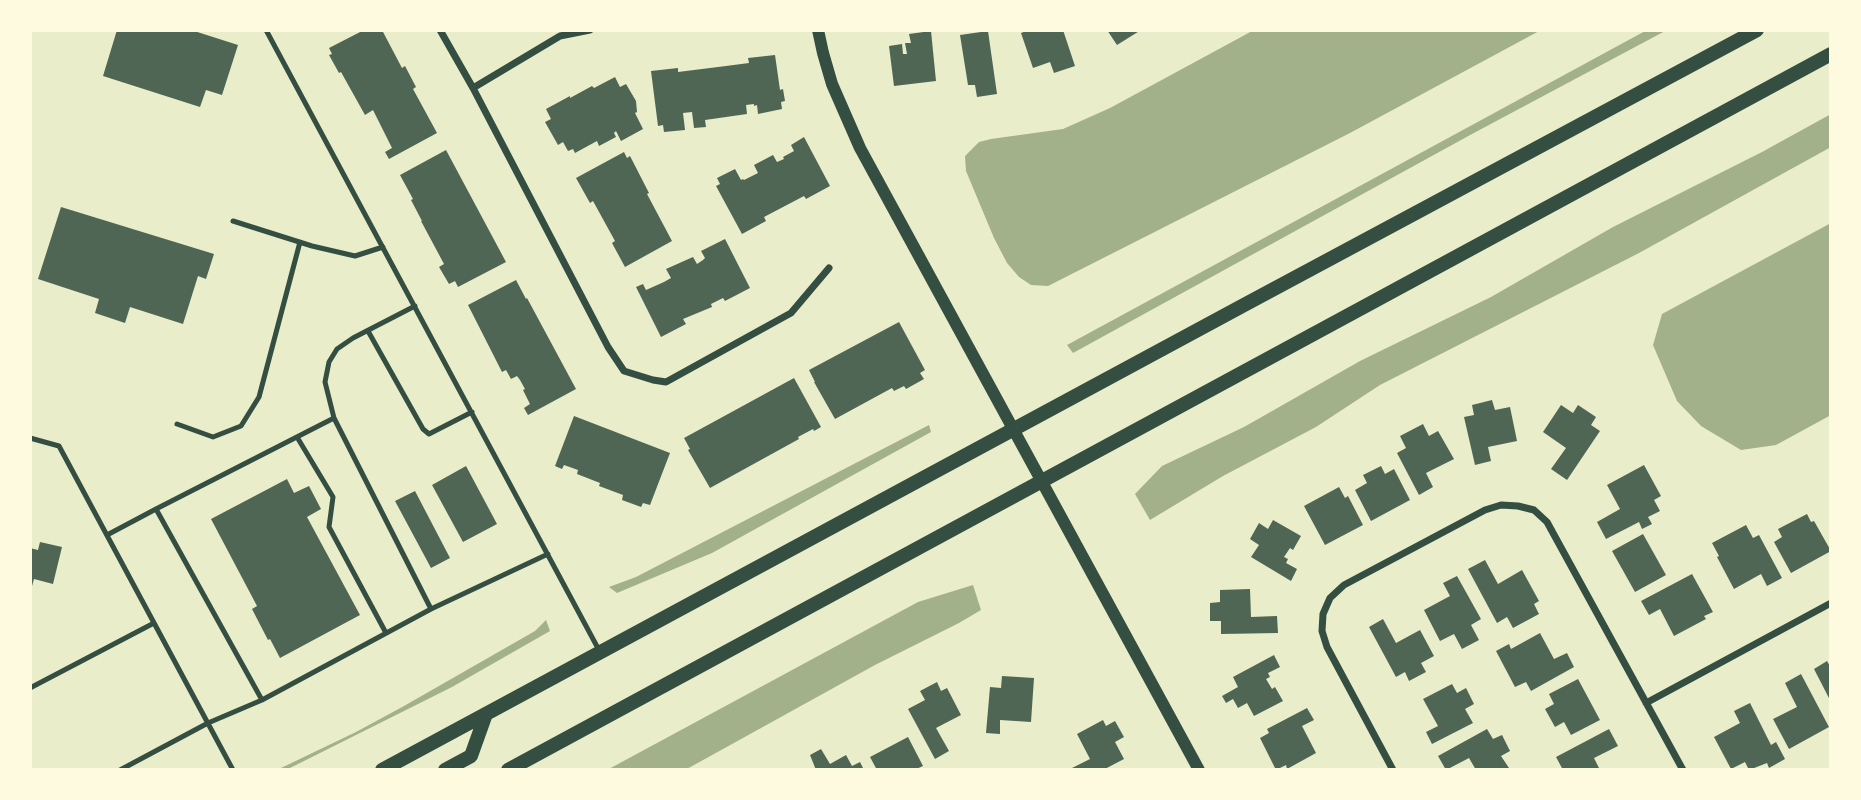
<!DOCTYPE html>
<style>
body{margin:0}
#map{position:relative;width:1861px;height:800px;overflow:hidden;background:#e9edc9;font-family:"Space Grotesk",sans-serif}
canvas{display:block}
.frame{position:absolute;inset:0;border:32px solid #fefae0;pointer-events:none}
</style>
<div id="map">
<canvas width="1861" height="800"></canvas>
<div class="frame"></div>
</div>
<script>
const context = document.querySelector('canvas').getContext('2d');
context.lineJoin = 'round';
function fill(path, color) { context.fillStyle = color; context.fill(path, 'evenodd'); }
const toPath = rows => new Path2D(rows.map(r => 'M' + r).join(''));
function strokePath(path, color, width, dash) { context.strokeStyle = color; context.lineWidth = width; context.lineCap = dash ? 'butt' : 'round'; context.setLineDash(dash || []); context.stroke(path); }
fill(toPath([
 [1254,30,1541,30,1350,133,1048,286,1031,285,1019,277,1007,263,994,238,966,171,965,156,979,142,991,139,1063,129,1110,108],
 [1647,30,1667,30,1472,134,1073,353,1067,345],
 [1831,114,1831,147,1639,253,1380,385,1316,427,1223,476,1150,520,1135,494,1162,466,1244,427,1360,361,1491,297,1613,227,1762,152],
 [1831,223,1831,415,1776,445,1741,450,1701,426,1677,401,1653,345,1662,314],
 [929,425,931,432,712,553,617,593,609,587,636,577],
 [973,585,981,610,959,623,875,665,685,770,607,770,918,602],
 [546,620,550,631,452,687,286,770,283,770,281,768,356,732,404,706,535,631]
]), '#a3b18a');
fill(toPath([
 [117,30,191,30,238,45,222,95,206,90,200,107,103,76],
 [364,30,382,30,402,68,405,66,416,87,413,89,437,133,389,159,385,152,392,148,373,110,365,115,341,72,339,73,329,55,332,54,329,48],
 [1029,30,1063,30,1075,66,1054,73,1050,62,1033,68,1021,33],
 [1107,30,1141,30,1117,45],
 [931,31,936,81,894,86,889,46,902,44,903,54,907,54,905,43,911,43,909,34],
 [988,31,997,94,977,97,975,85,968,85,960,35],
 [775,55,780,90,783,89,785,101,781,102,782,109,758,114,757,105,754,106,754,104,746,105,747,114,705,120,706,127,694,128,692,112,683,113,685,130,664,132,663,125,658,126,651,71,678,68,678,72,726,66,749,63,748,58],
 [615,77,620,87,626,84,636,101,637,112,635,113,643,129,621,141,616,131,614,133,616,137,599,146,597,141,575,153,573,149,568,151,563,142,558,145,545,122,551,119,546,109,570,96,570,98,592,86,594,88],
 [804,137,830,186,806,199,804,196,764,217,766,221,742,234,716,186,720,184,717,178,735,169,741,180,743,179,744,180,758,173,754,165,773,155,777,162,784,159,783,157,794,151,791,145],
 [446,150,506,262,458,287,455,281,449,284,439,267,444,264,421,221,422,221,411,200,413,199,400,175],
 [624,152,627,158,630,156,649,193,647,194,672,241,625,267,612,243,615,241,593,201,590,203,576,178],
 [61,207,214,254,206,279,198,276,183,324,130,307,125,323,95,313,99,299,38,279],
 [725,239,750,288,725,301,723,298,711,304,712,307,683,319,686,324,661,337,636,287,643,284,646,290,664,282,671,278,666,269,693,257,697,264,703,260,705,258,701,251],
 [516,280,526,299,527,298,576,389,528,415,524,408,530,404,523,390,525,389,520,380,517,376,511,379,506,370,502,372,468,305],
 [899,322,925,370,920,373,924,379,906,389,904,386,894,391,892,388,835,419,814,382,815,382,809,370],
 [794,378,821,427,814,431,813,429,798,437,799,439,710,488,688,450,690,449,684,438],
 [1492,400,1495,410,1510,407,1517,441,1488,447,1491,461,1475,465,1464,417,1474,415,1472,405],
 [1561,405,1573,413,1578,405,1596,417,1591,425,1600,431,1567,480,1551,469,1566,448,1543,432],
 [574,416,670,453,650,505,643,503,641,507,622,500,623,495,599,486,600,483,577,474,578,470,564,465,562,469,555,466],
 [1423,424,1429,436,1438,431,1454,459,1426,473,1433,487,1419,495,1397,453,1406,448,1400,436],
 [1644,465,1661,496,1654,500,1660,511,1648,517,1652,524,1642,529,1639,522,1606,539,1597,522,1620,509,1607,485],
 [466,466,497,524,463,542,432,485],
 [1381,466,1385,474,1394,469,1410,500,1371,521,1355,490,1367,483,1363,475],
 [287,479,294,493,309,486,321,509,307,517,360,615,280,658,270,639,268,640,252,609,257,606,211,519],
 [1339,487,1345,498,1348,496,1363,525,1325,545,1304,506],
 [415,491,450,558,431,568,395,501],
 [1807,514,1811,522,1814,521,1831,551,1791,573,1774,542,1782,537,1778,529],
 [1273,520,1301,536,1293,550,1290,548,1284,557,1288,559,1286,563,1297,569,1291,581,1251,557,1259,545,1250,539,1259,523,1268,529],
 [1746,525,1753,538,1759,535,1782,578,1767,586,1761,574,1734,589,1717,557,1719,556,1712,543],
 [1643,534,1666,575,1635,592,1612,551],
 [40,542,62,547,53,584,34,579,30,593,30,548,38,550],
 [1485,560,1498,584,1522,570,1539,601,1534,604,1539,614,1513,628,1507,617,1497,623,1468,569],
 [1692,574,1713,612,1704,616,1706,619,1674,636,1660,609,1649,615,1641,601],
 [1457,576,1481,619,1471,625,1479,640,1462,649,1454,634,1440,641,1424,610,1450,596,1443,583],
 [1250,589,1251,617,1277,616,1278,633,1221,634,1221,621,1210,621,1210,603,1220,602,1220,590],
 [1383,619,1396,643,1420,630,1434,656,1421,663,1426,672,1409,681,1405,672,1396,677,1369,627],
 [1540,633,1554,659,1567,653,1574,667,1531,691,1526,682,1515,687,1496,651,1509,644,1511,649],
 [1274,655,1280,667,1268,673,1270,677,1266,679,1272,689,1275,687,1283,701,1254,716,1247,703,1238,708,1233,699,1226,703,1222,696,1238,687,1233,677],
 [1827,661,1831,668,1831,702,1814,669],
 [1801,674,1829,727,1789,749,1773,719,1797,707,1785,683],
 [1002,676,1034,678,1031,722,1000,720,1000,734,986,733,990,687,1001,688],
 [1578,679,1600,720,1571,735,1564,722,1555,727,1545,709,1554,704,1549,694],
 [937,682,941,691,947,688,961,715,936,728,949,751,935,759,908,709,925,700,920,691],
 [1452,684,1457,693,1466,688,1474,704,1465,709,1473,723,1432,744,1426,732,1438,726,1423,699],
 [1750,703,1771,745,1776,742,1785,759,1769,768,1767,763,1749,770,1745,762,1731,769,1714,737,1740,723,1734,711],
 [1307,708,1314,720,1302,726,1316,753,1287,769,1286,765,1276,770,1260,738,1269,733,1267,729],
 [1103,720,1106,726,1115,721,1124,737,1115,742,1124,759,1103,770,1068,770,1090,759,1077,734],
 [1487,729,1493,739,1502,735,1510,751,1501,756,1509,768,1505,770,1476,770,1469,758,1446,770,1438,756],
 [1609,729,1618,746,1594,758,1600,770,1563,770,1556,757],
 [908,737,923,766,914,770,877,770,870,757],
 [821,749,830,764,846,755,852,766,860,762,864,770,816,770,810,755]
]), '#4f6655');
strokePath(toPath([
 [266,30,600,652],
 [233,221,312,246,355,256,383,247],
 [368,331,423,429,429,434,472,412],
 [334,418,325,382,329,362,337,349,353,338,415,306],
 [177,424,213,437,241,426,259,397,300,242],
 [297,437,333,497,329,527,386,633],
 [30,438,59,446,233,770],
 [107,535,156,509],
 [30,688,154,623],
 [262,700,431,609],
 [120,770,208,723,262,700,156,509,334,418,431,609,548,554]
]), '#344e41', 5);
strokePath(toPath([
 [440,30,473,88,608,347,624,371,653,380,666,382,791,313,829,268],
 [473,88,560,36,590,30],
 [1646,703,1831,603],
 [1393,770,1327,647,1322,631,1323,614,1330,598,1344,585,1485,510,1501,505,1518,506,1534,510,1547,522,1683,770]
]), '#344e41', 7);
strokePath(toPath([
 [818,30,823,53,832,84,860,148,1199,770]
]), '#344e41', 12);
strokePath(toPath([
 [382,770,1244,305,1757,30],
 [445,770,471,756,486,714],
 [508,770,1831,54]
]), '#344e41', 14);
</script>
